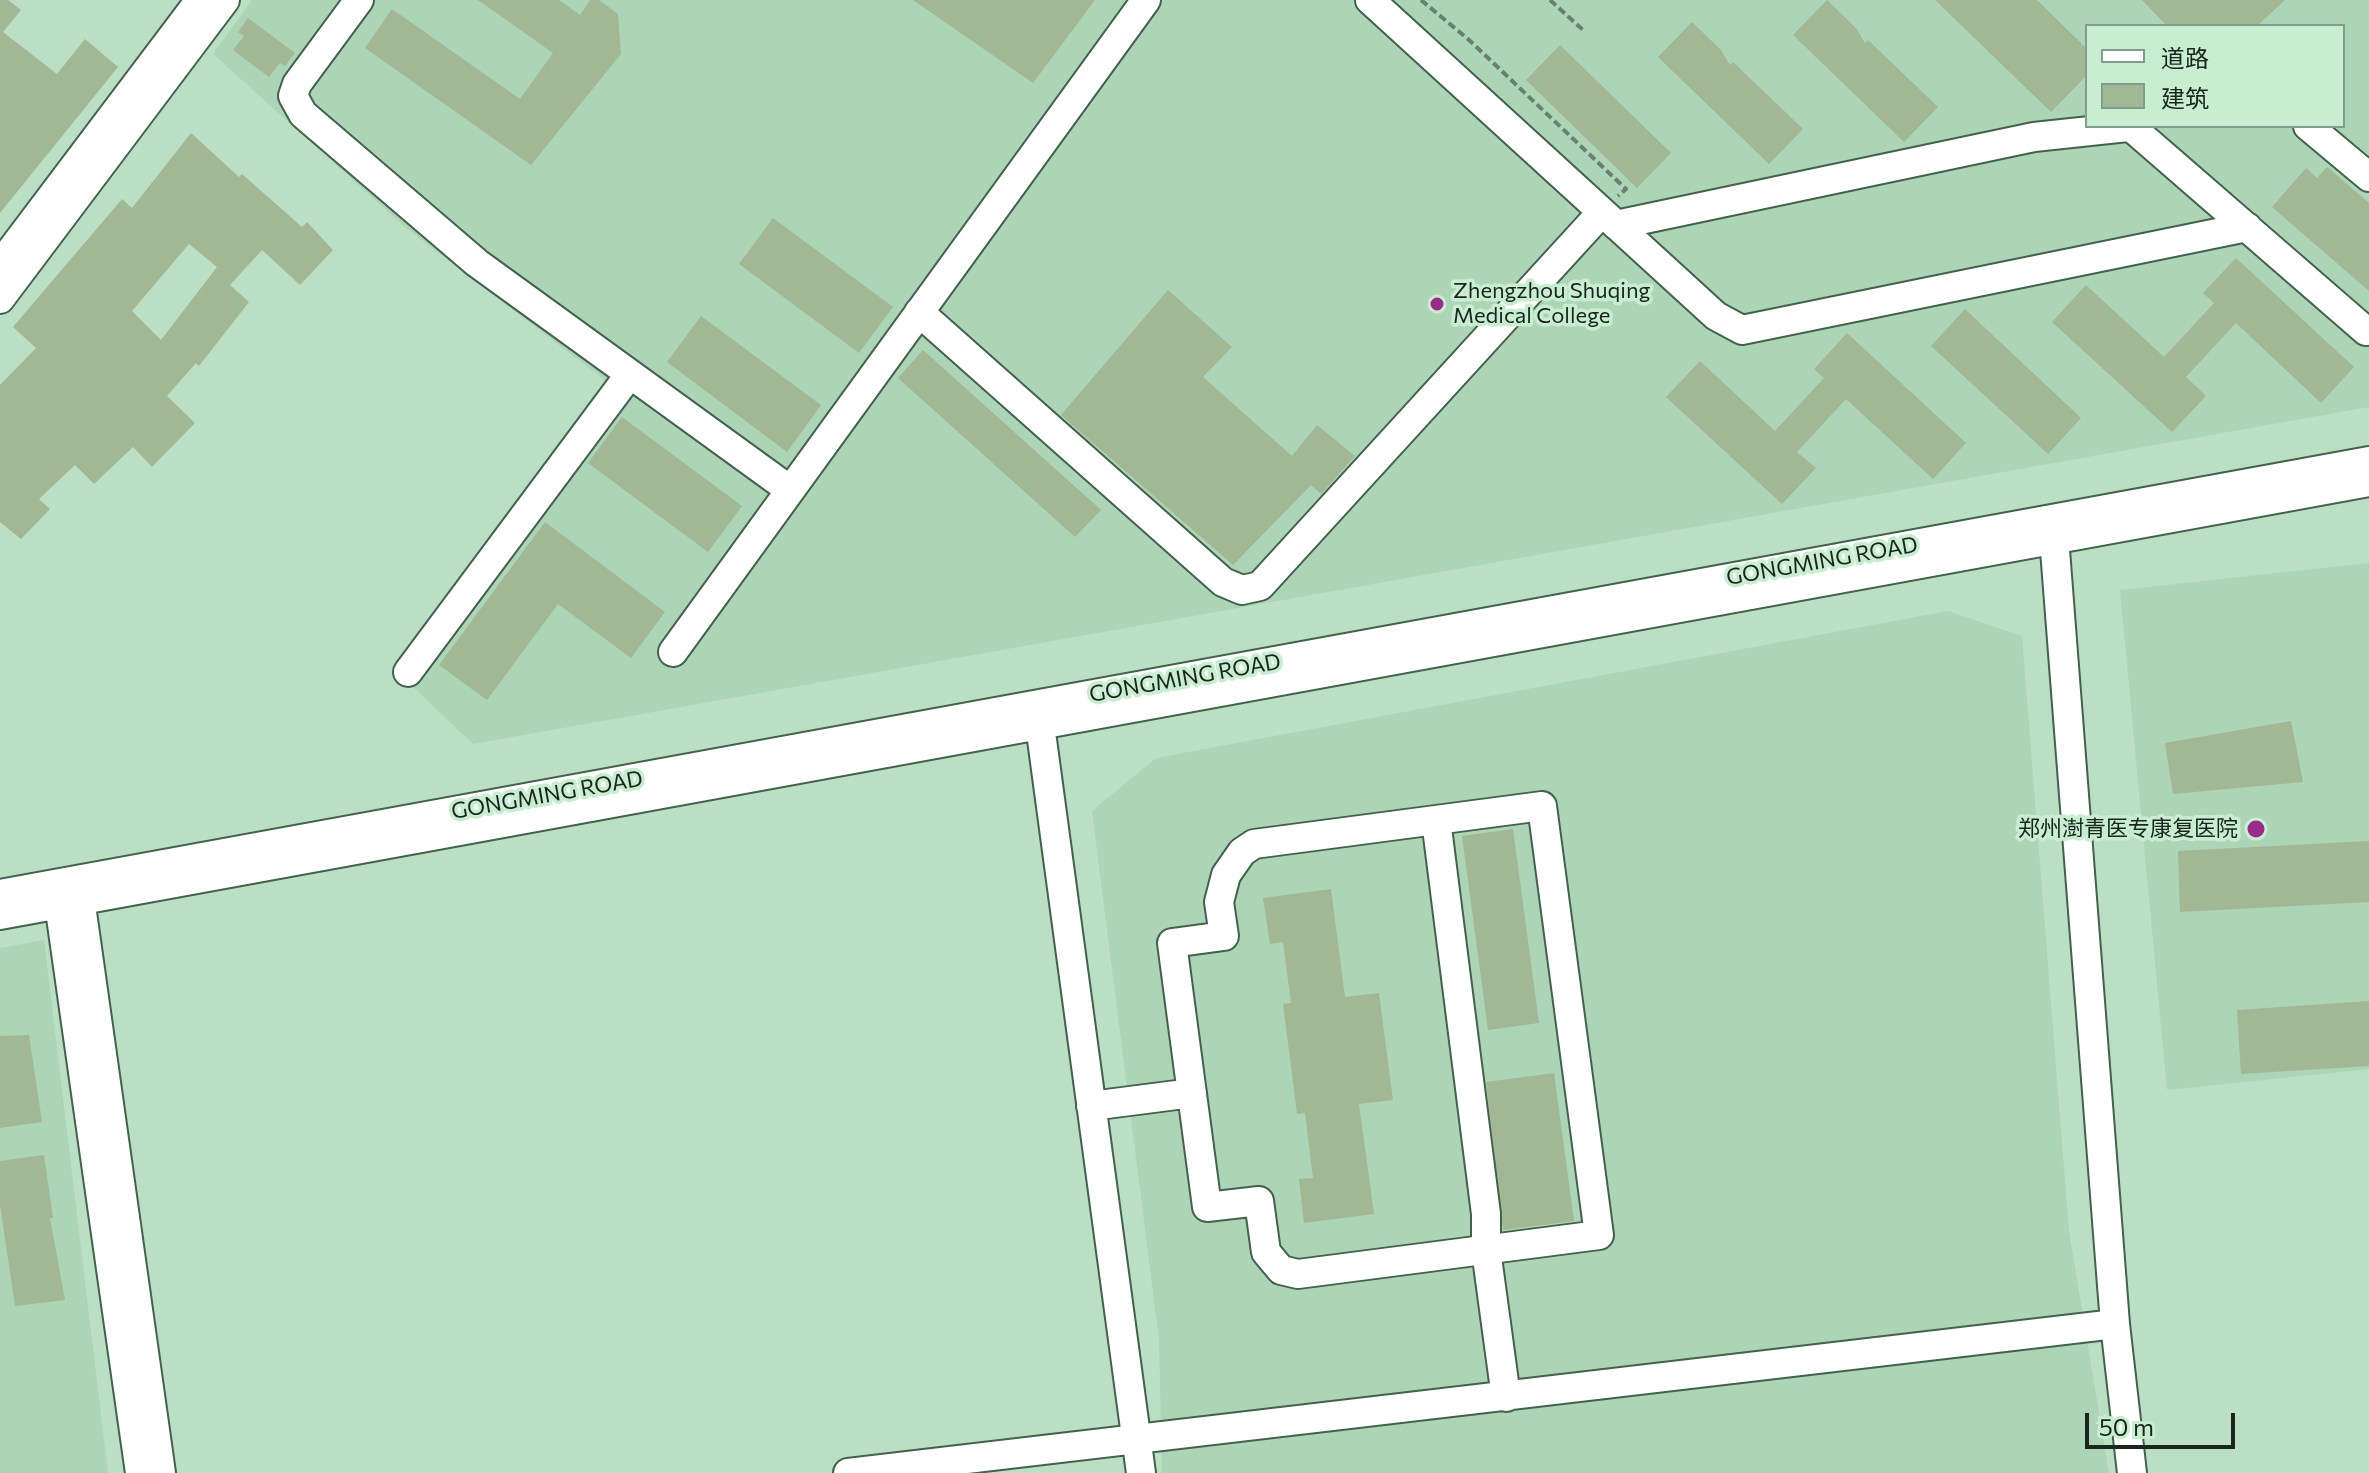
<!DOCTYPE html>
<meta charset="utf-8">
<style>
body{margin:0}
#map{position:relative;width:2369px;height:1473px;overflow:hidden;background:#bbdfc4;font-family:Commissioner,"Noto Sans SC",sans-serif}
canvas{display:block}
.legend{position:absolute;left:2085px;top:24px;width:260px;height:104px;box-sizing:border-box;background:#c8edd1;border:2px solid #829d89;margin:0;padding:10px 14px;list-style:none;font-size:24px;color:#18261c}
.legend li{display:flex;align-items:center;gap:16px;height:40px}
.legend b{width:40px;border:2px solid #829d89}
.scale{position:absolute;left:2085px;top:1413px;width:150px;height:36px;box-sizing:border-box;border:4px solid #18261c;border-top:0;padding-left:10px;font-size:24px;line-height:28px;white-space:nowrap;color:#18261c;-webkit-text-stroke:6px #c8edd1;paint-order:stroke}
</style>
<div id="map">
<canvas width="2369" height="1473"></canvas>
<ul class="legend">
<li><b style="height:10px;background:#fff"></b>道路</li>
<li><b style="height:22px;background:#a2b794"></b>建筑</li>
</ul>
<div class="scale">50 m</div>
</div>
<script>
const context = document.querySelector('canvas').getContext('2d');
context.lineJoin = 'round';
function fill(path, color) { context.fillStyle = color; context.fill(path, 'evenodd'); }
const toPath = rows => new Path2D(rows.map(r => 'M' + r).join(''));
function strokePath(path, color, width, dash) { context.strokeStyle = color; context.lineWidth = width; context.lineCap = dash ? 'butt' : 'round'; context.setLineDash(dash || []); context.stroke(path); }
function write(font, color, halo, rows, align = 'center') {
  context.font = font + ' Commissioner,"Noto Sans SC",sans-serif'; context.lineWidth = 7; context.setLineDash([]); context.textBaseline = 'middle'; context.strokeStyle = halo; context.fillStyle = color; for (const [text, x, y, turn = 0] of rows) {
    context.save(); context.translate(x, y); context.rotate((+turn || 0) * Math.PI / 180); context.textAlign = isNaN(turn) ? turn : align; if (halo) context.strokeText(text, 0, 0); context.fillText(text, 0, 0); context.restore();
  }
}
fill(toPath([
 [252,0,2369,0,2369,407,473,744,396,671,606,381,405,227,213,54],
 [2087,26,2343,26,2343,126,2087,126],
 [2369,563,2369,1069,2167,1090,2120,590],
 [1948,611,2022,636,2069,1231,2109,1473,1162,1473,1159,1340,1092,811,1156,758],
 [44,940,108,1473,0,1473,0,948]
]), '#abd5b6');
fill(toPath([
 [0,0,8,0,21,10,3,32,57,74,85,39,118,67,0,213],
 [478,0,559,0,580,15,590,0,599,0,618,14,621,54,531,165,365,48,392,9,520,99,553,53],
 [913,0,1095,0,1033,83],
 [1827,0,1856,28,1865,43,1868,40,1938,107,1904,142,1793,35],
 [1935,0,2037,0,2087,49,2087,75,2051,112],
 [2142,0,2285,0,2257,26,2167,26],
 [248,18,295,53,285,66,280,63,269,77,233,50,244,36,238,32],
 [1692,22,1721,50,1730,65,1733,62,1803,129,1769,164,1658,57],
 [1560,45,1671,153,1637,188,1526,80],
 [191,133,239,177,242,174,302,227,307,222,333,250,300,285,262,250,230,285,249,302,199,366,196,363,167,396,195,423,152,467,133,447,94,484,75,465,39,499,50,509,21,539,0,522,0,385,36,348,13,327,122,199,132,208],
 [189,244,217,267,161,340,132,311],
 [2327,167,2369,203,2369,291,2272,207,2306,168,2317,178],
 [773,218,893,307,859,353,739,264],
 [2236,258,2354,367,2321,403,2236,323,2186,377,2206,396,2172,432,2052,322,2086,285,2164,357,2214,303,2203,293],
 [1168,290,1232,347,1203,377,1292,456,1317,425,1355,456,1321,494,1311,485,1233,565,1061,415],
 [1965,309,2081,418,2048,454,1931,346],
 [701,316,821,405,787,452,667,362],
 [1847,333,1966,443,1933,479,1846,399,1797,452,1816,468,1782,504,1666,397,1700,361,1775,431,1824,378,1814,369],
 [923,350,1101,510,1075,537,898,378],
 [622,417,742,506,708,552,588,463],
 [545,522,665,612,631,658,558,604,487,700,439,665],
 [2291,721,2303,782,2173,794,2165,743],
 [1513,829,1539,1023,1488,1030,1462,836],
 [2369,841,2369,902,2180,912,2178,851],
 [1331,889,1345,997,1379,993,1393,1100,1359,1104,1374,1214,1304,1223,1299,1179,1313,1178,1305,1113,1297,1114,1283,1004,1291,1003,1283,942,1270,944,1263,898],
 [2369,1001,2369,1066,2241,1074,2237,1010],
 [29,1035,42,1122,0,1128,0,1036],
 [1554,1073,1574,1221,1503,1230,1486,1082],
 [44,1155,53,1218,50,1218,65,1300,15,1306,0,1205,0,1161]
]), '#a2b794');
const minor = toPath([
 [359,0,297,84,293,96,303,114,477,263,790,490],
 [1370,0,1716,316,1742,330,2247,227],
 [2308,126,2369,177],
 [2131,127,2366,331],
 [1616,225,2034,137,2137,126],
 [0,265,200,0],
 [0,299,225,0],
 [919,312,1223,582,1242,590,1260,586,1602,212],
 [2053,524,2115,1324,2132,1473],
 [673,652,1146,0],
 [408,672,630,374],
 [1038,710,1141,1473],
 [1542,806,1599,1235,1298,1274,1281,1270,1266,1252,1259,1201,1207,1207,1172,943,1224,936,1219,902,1226,875,1242,852,1254,844,1542,806],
 [1436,820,1486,1214,1486,1250,1506,1397],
 [78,884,161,1473],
 [57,889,140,1473],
 [0,894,2369,461],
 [0,915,2369,482],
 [1091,1106,1192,1093],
 [848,1473,2115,1324]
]);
strokePath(minor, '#42624b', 32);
strokePath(toPath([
 [1421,0,1468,39,1626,189,1618,196],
 [1550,0,1583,30]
]), '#698270', 4, [8, 4]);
strokePath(minor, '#fff', 28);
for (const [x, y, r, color] of [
 [1437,304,8,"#982b8b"],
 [2256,829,10,"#982b8b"]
]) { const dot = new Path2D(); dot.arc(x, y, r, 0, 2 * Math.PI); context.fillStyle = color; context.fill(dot); strokePath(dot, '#c8edd1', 3); }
write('22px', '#18261c', '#c8edd1', [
 ["Zhengzhou Shuqing",1453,291],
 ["Medical College",1453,316],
 ["郑州澍青医专康复医院",2238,829,"right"]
], 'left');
write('22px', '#18261c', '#c8edd1', [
 ["GONGMING ROAD",1822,561,-10],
 ["GONGMING ROAD",1185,678,-10],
 ["GONGMING ROAD",547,795,-10]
]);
</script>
